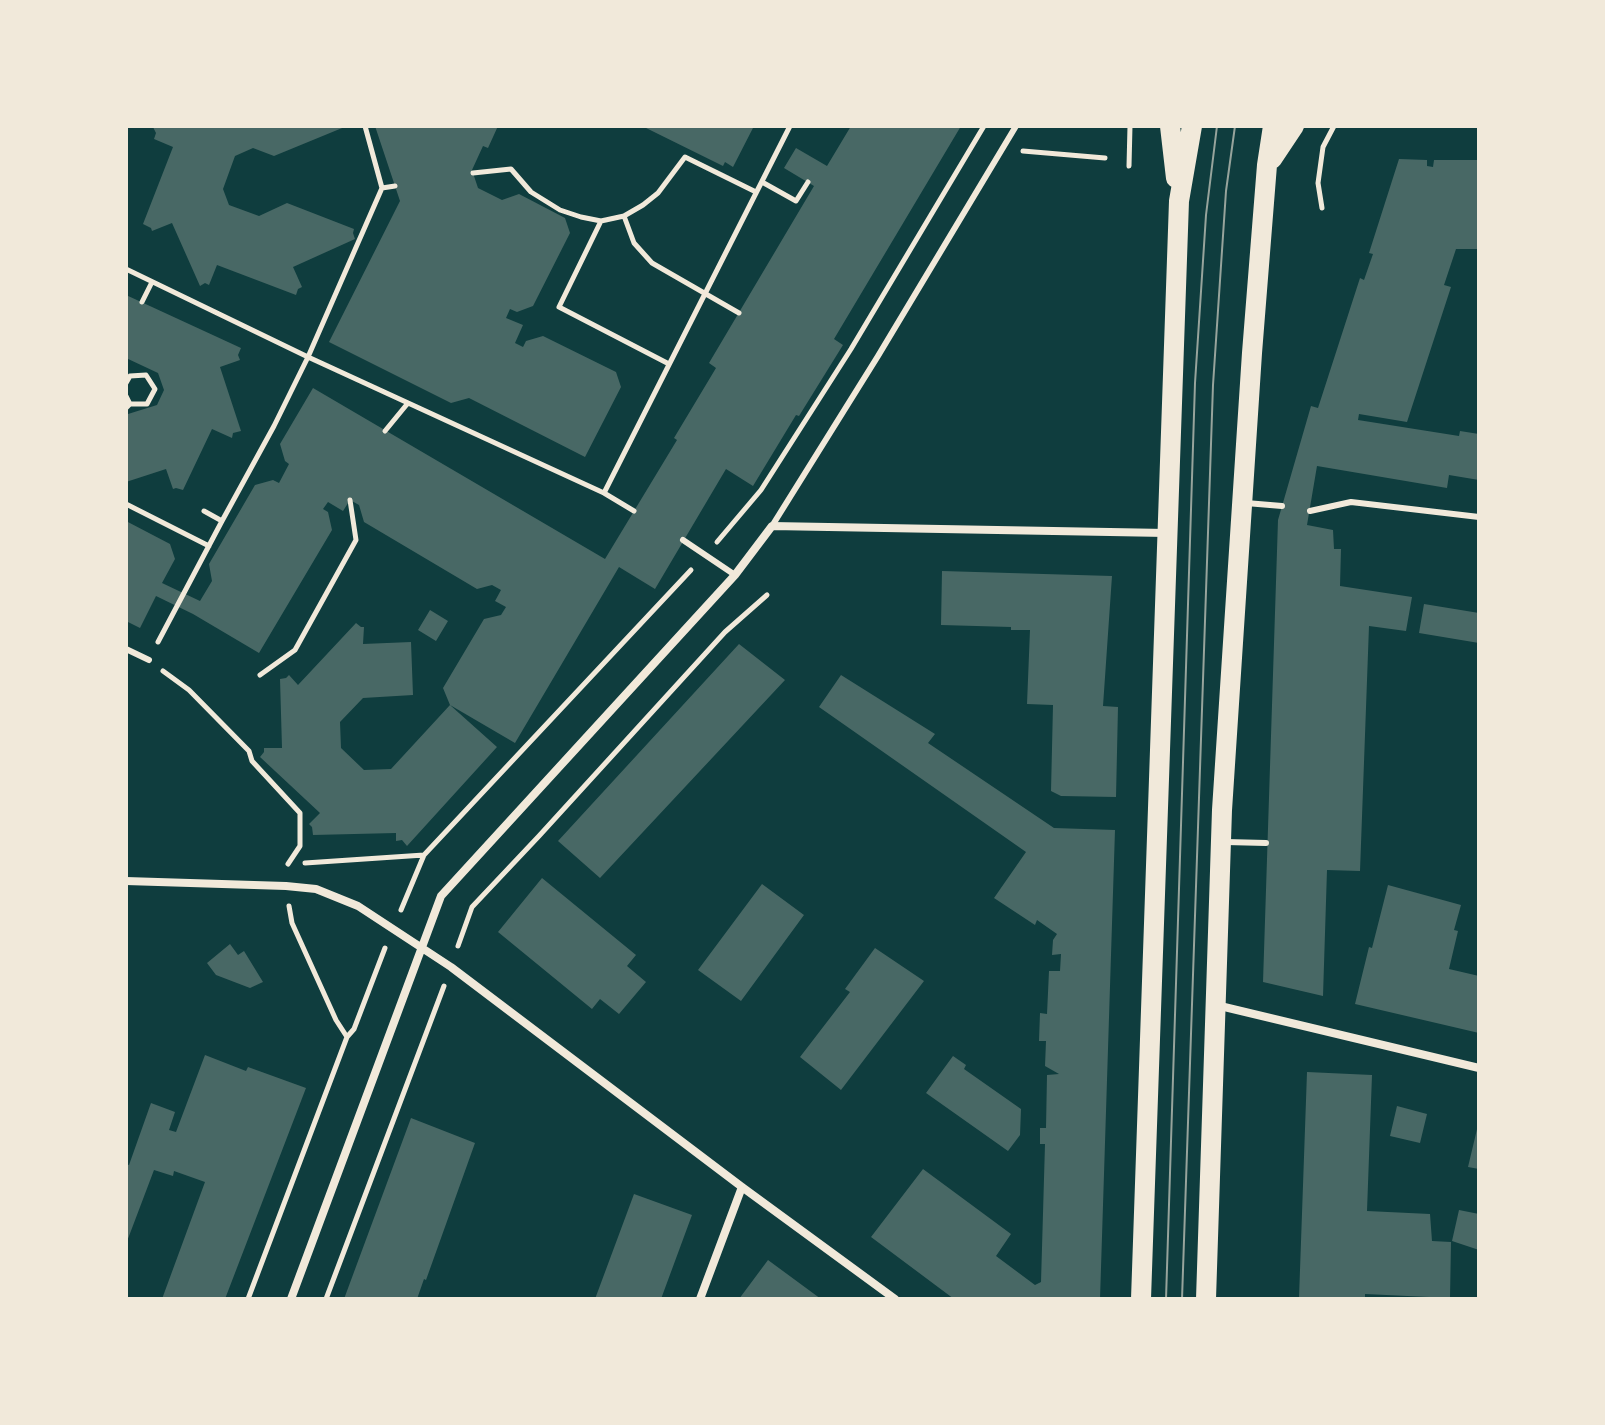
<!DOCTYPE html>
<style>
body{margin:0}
#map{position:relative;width:1605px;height:1425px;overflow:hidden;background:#0f3d3e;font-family:"Sofia Sans Condensed",sans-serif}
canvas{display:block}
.frame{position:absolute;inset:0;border:128px solid #f1e9da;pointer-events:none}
</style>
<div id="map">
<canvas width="1605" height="1425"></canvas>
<div class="frame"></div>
</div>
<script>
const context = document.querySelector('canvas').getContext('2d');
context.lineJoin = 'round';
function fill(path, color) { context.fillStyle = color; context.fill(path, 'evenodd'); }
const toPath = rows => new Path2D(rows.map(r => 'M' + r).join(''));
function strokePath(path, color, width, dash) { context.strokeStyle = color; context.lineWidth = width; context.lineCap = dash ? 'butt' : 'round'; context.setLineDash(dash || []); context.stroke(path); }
fill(toPath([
 [155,126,347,126,274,156,253,148,235,156,223,189,229,205,259,216,287,203,354,229,353,233,355,239,293,267,302,287,298,289,296,295,217,265,209,285,205,283,200,286,172,223,152,231,151,228,143,224,173,147,154,139,156,133,153,127],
 [375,126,498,126,488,148,483,146,472,170,478,188,502,200,519,194,565,218,570,233,533,306,517,312,510,309,506,318,523,325,515,343,523,347,526,341,543,336,616,372,621,387,585,457,469,398,451,403,329,342,400,201],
 [642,126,754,126,733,167,725,162,723,166],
 [851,126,961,126,834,339,843,345,799,416,796,415,753,486,726,469,655,589,619,567,515,743,450,705,443,688,484,619,501,615,506,607,495,601,501,590,492,585,477,589,364,522,359,505,350,500,343,511,328,502,323,509,328,512,332,530,259,653,193,614,156,596,140,628,126,621,126,521,170,544,175,559,162,583,200,601,212,581,209,564,255,485,273,480,279,483,289,464,285,461,280,444,313,388,605,559,677,440,674,438,716,368,709,363,814,186,784,168,796,148,827,166],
 [1399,159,1427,160,1427,166,1433,167,1434,160,1479,160,1479,249,1456,249,1444,285,1451,287,1407,422,1359,414,1358,420,1459,436,1460,431,1479,434,1479,480,1449,475,1447,488,1317,466,1307,525,1333,530,1334,549,1341,549,1340,586,1412,597,1406,631,1369,626,1360,871,1327,870,1323,996,1263,982,1278,520,1311,406,1318,408,1360,278,1364,280,1373,254,1369,253],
 [126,295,241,348,238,355,240,360,220,367,241,431,233,433,232,438,212,429,183,490,176,488,173,489,166,469,126,482,126,419,128,414,157,405,164,390,158,373,126,358],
 [942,571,1112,576,1103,706,1118,707,1116,797,1061,796,1051,791,1053,705,1027,704,1030,630,1011,630,1011,627,941,625],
 [1424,604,1479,613,1479,643,1419,633],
 [430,610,448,621,436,641,418,630],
 [356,623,361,627,364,627,363,644,411,642,413,695,363,698,340,722,341,748,364,770,391,769,450,705,497,747,407,846,402,840,396,841,396,833,313,835,312,827,309,824,320,813,260,757,264,752,264,748,282,748,280,679,286,678,289,675,298,685],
 [739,644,785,680,600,878,558,841],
 [841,675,935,734,928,743,1054,828,1115,830,1100,1299,954,1299,871,1237,923,1169,1011,1234,996,1256,1035,1285,1041,1282,1045,1144,1040,1144,1040,1128,1046,1128,1047,1075,1059,1074,1045,1066,1046,1041,1039,1041,1040,1013,1047,1014,1049,971,1060,971,1061,954,1052,955,1053,940,1057,934,1037,920,1035,925,994,898,1026,852,819,707],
 [542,878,636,955,627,966,646,982,619,1014,600,999,592,1009,498,932],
 [762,884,804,915,741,1001,698,970],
 [1388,885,1461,905,1454,930,1458,931,1449,969,1479,976,1479,1033,1355,1004,1369,947,1372,948],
 [230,944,238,955,244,951,263,982,250,988,216,975,207,963],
 [875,948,924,981,841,1090,800,1057,850,992,845,989],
 [205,1055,246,1071,248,1067,306,1088,225,1299,162,1299,205,1182,174,1171,173,1176,154,1170,126,1244,126,1164,129,1165,151,1103,175,1112,169,1130,176,1132],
 [953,1056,966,1065,964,1069,1021,1109,1020,1135,1008,1151,926,1093],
 [1307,1072,1372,1075,1367,1211,1430,1214,1432,1241,1451,1242,1450,1298,1365,1294,1365,1299,1299,1298],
 [1397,1106,1427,1114,1420,1143,1390,1136],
 [411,1118,475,1143,426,1280,424,1279,417,1299,344,1299],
 [1478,1125,1479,1125,1479,1169,1468,1167],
 [634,1194,692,1215,661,1299,595,1299],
 [1459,1210,1479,1214,1479,1250,1452,1241],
 [768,1260,821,1299,739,1299]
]), '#486865');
strokePath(toPath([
 [1023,151,1105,158],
 [1129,166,1130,126],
 [473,173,511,169,531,192,560,210,581,217,601,221,624,216,643,205,658,193,685,157,756,192],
 [762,182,796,201,808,182],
 [382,188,395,186],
 [1322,208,1318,183,1323,147,1334,126],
 [624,216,634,243,652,263,739,313],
 [601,221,559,307,669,364],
 [126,269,308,357,604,493,634,511],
 [142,302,152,282],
 [126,383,130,376,146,375,155,389,147,404,130,404,126,408],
 [126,396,130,404],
 [385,431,408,403],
 [604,493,790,126],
 [126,504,209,546],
 [204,511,222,521],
 [717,542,761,490,851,349,984,126],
 [158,642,222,521,274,426,308,357,382,188,365,126],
 [163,671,189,690,249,751,252,761,300,813,300,846,288,864],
 [260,675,295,650,356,540,350,500],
 [305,863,424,855],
 [289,906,292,923,336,1020,347,1037],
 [401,910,424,855,691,570],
 [458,946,472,907,539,836,725,632,767,595],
 [248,1299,347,1037,354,1029,385,948],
 [326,1299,444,986]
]), '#f1e9da', 5);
strokePath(toPath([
 [1246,503,1282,506],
 [1310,511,1351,502,1479,517],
 [772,526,878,356,1016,126],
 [683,540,735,575],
 [126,649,149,660],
 [1226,842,1266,843]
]), '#f1e9da', 6);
strokePath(toPath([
 [126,881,286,886,316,889,358,906,451,967,742,1187,895,1299],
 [1216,1005,1479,1068],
 [291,1299,441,896,735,575,772,526,1166,533],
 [700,1299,742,1187]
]), '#f1e9da', 8);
strokePath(toPath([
 [1170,126,1176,178],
 [1272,159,1294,126],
 [1141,1299,1179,201,1192,126],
 [1206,1299,1222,810,1252,353,1267,165,1273,126]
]), '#f1e9da', 20);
strokePath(toPath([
 [1166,1299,1195,383,1206,215,1217,126],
 [1182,1299,1213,385,1226,191,1235,126]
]), '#97a49c', 2);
</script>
